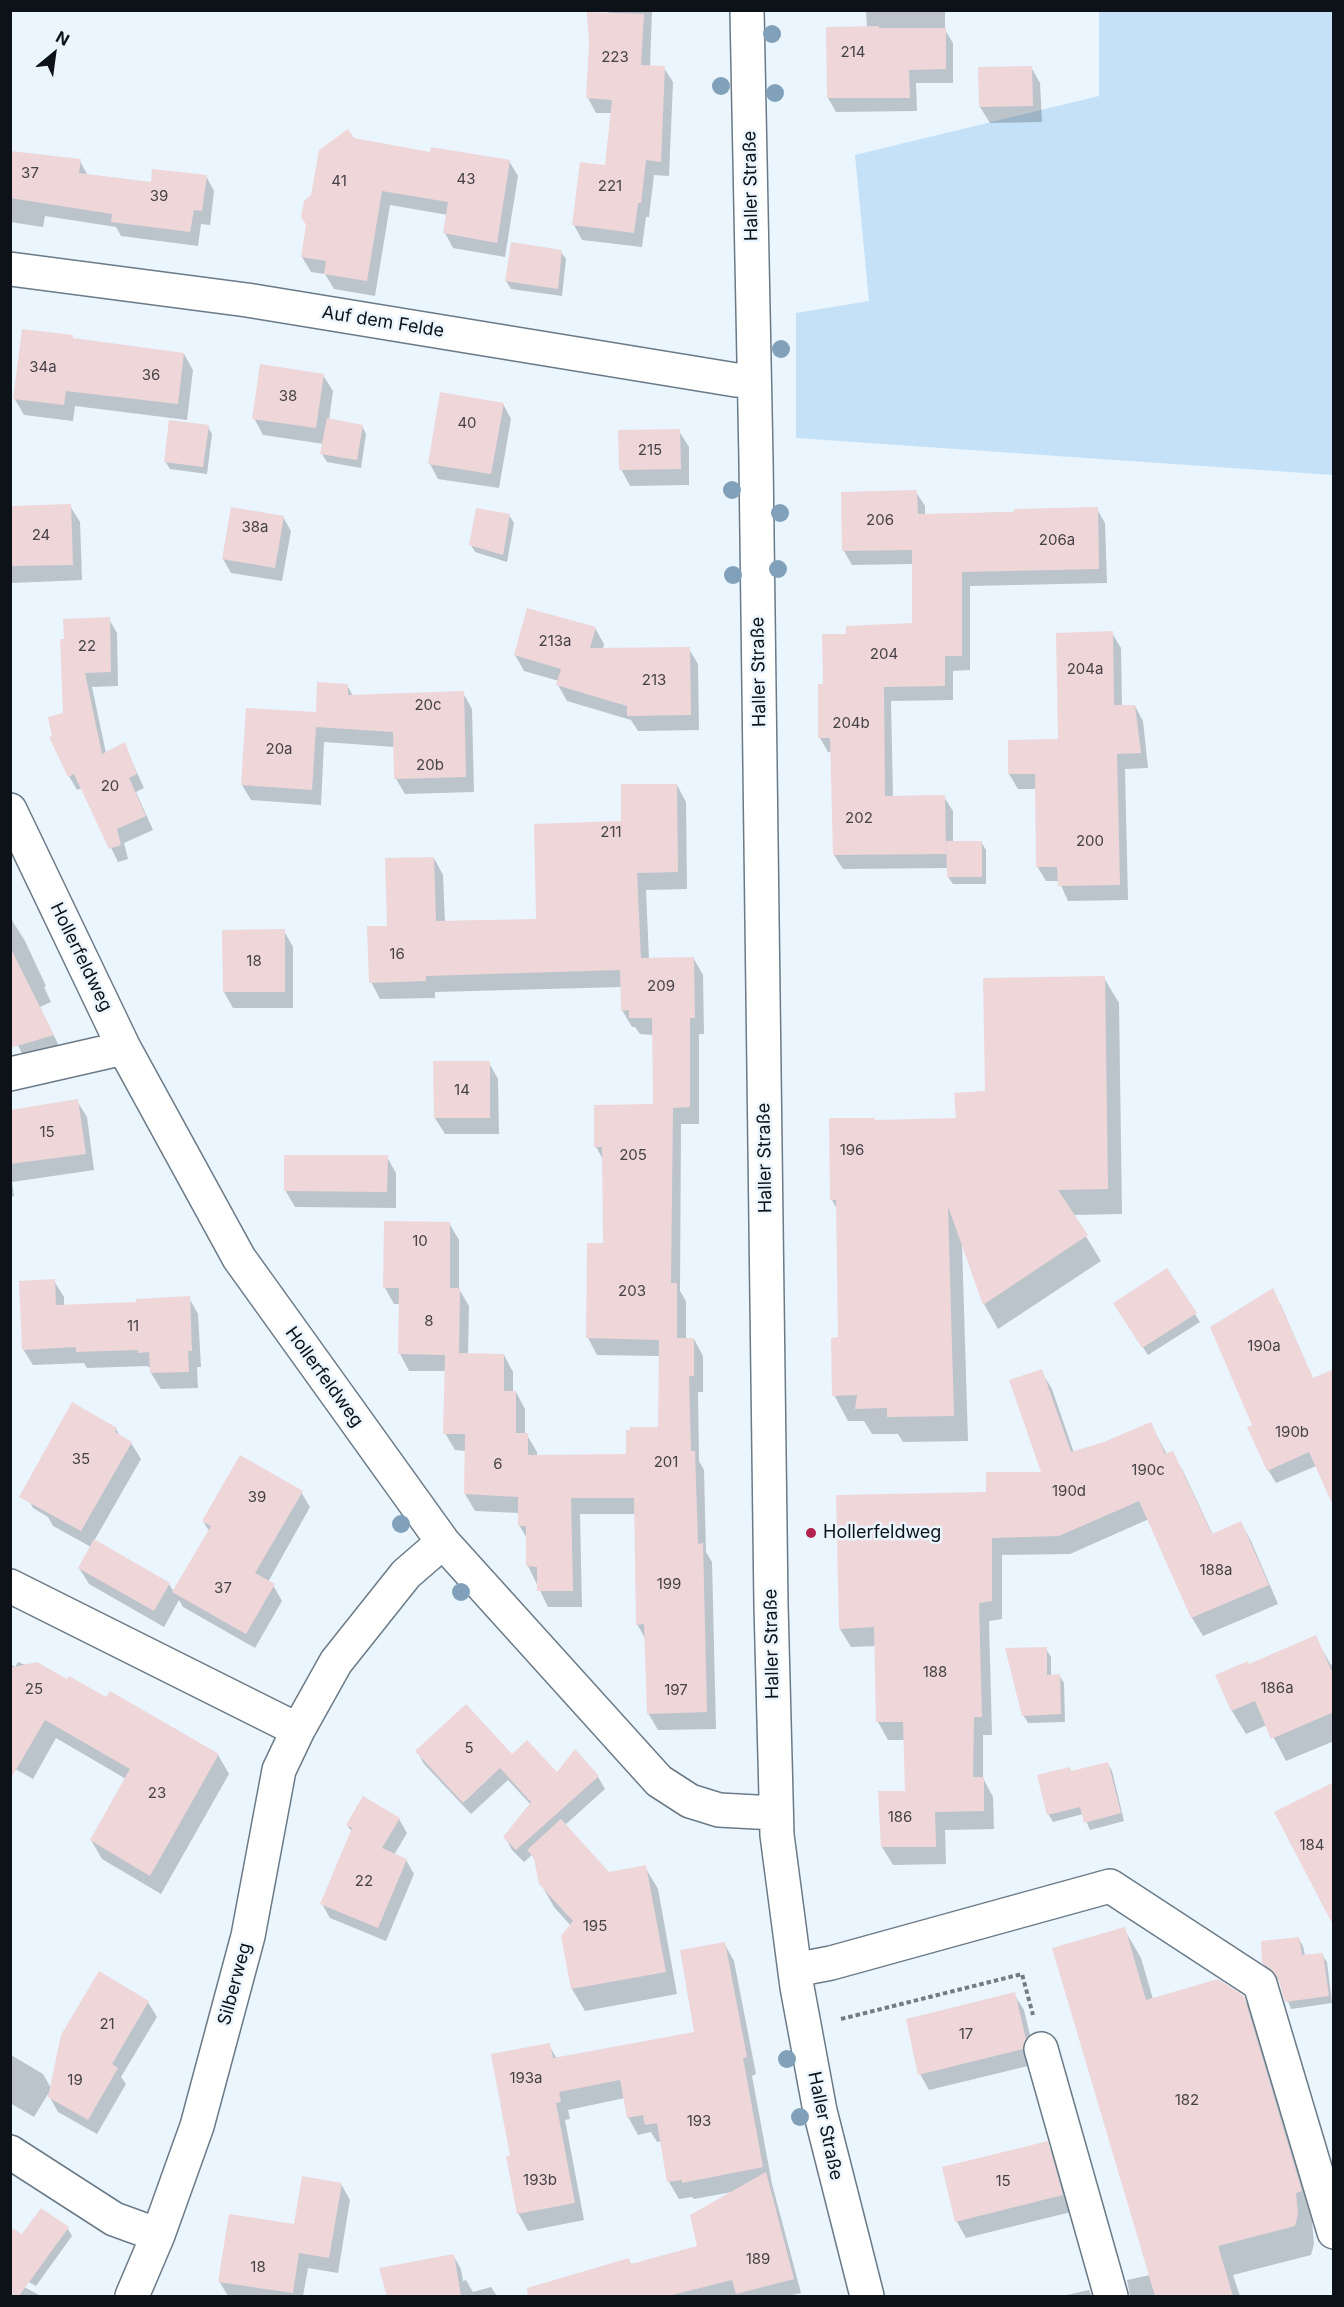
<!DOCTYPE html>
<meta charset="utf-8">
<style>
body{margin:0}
#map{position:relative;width:1344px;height:2307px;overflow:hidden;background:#eaf5fe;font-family:Inter,sans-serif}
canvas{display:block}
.frame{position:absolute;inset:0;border:12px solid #0c1217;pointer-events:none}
.north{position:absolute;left:24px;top:24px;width:60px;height:60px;-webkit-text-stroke:4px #eaf5fe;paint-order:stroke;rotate:29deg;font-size:16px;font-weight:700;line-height:24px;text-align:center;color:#0c1217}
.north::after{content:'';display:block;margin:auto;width:21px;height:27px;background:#0c1217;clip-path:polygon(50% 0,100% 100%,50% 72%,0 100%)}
</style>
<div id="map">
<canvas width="1344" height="2307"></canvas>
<div class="frame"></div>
<div class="north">N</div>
</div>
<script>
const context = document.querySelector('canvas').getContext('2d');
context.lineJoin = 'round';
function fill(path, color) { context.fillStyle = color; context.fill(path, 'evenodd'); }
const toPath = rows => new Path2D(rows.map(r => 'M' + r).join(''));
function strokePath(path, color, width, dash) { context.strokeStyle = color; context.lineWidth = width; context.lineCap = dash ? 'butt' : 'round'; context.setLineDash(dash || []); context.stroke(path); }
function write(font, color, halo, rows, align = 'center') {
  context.font = font + ' Inter,sans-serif'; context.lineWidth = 5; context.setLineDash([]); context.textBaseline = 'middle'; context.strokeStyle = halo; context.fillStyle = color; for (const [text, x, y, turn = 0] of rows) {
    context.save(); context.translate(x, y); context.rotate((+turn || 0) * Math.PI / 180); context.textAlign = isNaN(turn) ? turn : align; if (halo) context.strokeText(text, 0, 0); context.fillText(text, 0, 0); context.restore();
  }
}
fill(toPath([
 [1099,11,1333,11,1333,475,796,438,796,313,869,301,855,155,1099,96]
]), '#c5e1f8');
fill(toPath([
 [609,10,652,10,650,67,664,68,673,82,669,176,654,175,649,217,646,217,642,247,582,240,574,225,606,167,612,113,596,113,588,98],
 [866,10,945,10,945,30,953,43,953,83,916,83,917,111,836,112,828,98,867,28],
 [1031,67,1040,83,1042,122,990,123,980,107,979,68],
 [353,139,431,154,509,161,518,176,505,257,453,248,445,233,448,215,390,205,375,296,334,289,325,274,311,272,302,257,312,196],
 [10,153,80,161,88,176,152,184,206,176,214,191,210,225,201,224,198,246,121,236,116,227,45,216,43,227,10,222],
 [561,252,566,259,562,296,511,289,506,281],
 [74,340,184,354,193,370,187,420,75,406,73,421,24,415,14,398],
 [323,375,333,391,329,420,362,426,366,434,361,468,327,462,322,454,324,444,263,435,254,418],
 [503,404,511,419,499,488,438,479,430,464],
 [208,427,212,434,207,474,170,469,165,461],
 [679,431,689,447,689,485,630,486,621,469],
 [916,492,925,506,925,515,1097,509,1105,523,1107,583,970,586,970,670,953,671,953,700,891,701,893,797,944,797,953,811,953,843,981,842,986,850,986,884,953,884,948,877,948,868,843,869,834,855,832,752,828,752,820,738,824,686,847,635,914,625,913,564,852,565,844,551],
 [70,506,80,522,82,580,12,583,10,508],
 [509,515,514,523,507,562,475,552,471,545],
 [283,517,291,531,282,581,231,573,223,559],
 [109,619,117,633,118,686,92,687,106,753,124,744,144,788,136,792,153,830,124,843,128,859,118,862,82,788,77,790,69,776,53,737],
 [595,628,604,644,603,649,689,649,698,664,699,730,638,731,631,720,567,701,558,685,559,681,524,671,515,655],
 [1112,633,1121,648,1122,706,1135,706,1143,721,1148,768,1125,769,1128,900,1068,901,1059,881,1046,881,1037,866,1036,789,1018,789,1009,774,1059,741],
 [347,685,353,696,463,693,472,709,474,792,405,794,396,779,395,747,324,742,321,805,251,800,242,785],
 [677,785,686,802,687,889,646,890,649,959,694,959,703,975,704,1034,699,1034,699,1124,681,1124,680,1291,686,1301,686,1339,694,1339,703,1356,703,1392,698,1392,699,1461,704,1470,706,1552,712,1562,716,1729,658,1730,648,1713,646,1640,637,1624,635,1514,580,1514,582,1607,548,1607,528,1566,528,1540,519,1525,519,1513,475,1511,465,1494,466,1451,455,1450,445,1433,446,1371,409,1371,400,1354,400,1304,394,1304,385,1288,449,1223,459,1240,459,1289,469,1306,468,1354,504,1355,513,1372,513,1392,516,1392,525,1409,525,1435,527,1435,537,1452,537,1456,628,1456,659,1428,660,1356,597,1355,588,1338,605,1245,604,1161,596,1147,595,1106,655,1106,654,1035,640,1034,635,1027,632,1027,622,1010,622,987,435,992,435,998,380,999,371,982,389,927,434,858,443,875,445,923,537,920,622,823],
 [10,917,25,941,46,986,44,987,51,1002,40,1007,60,1048,25,1059,10,1030],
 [284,931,293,947,293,1008,233,1008,224,992],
 [1104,978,1119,1003,1122,1214,1073,1215,1101,1261,998,1329,984,1304,962,1244,968,1441,903,1442,898,1434,872,1434,864,1421,848,1421,834,1395,840,1339,837,1209,832,1200,875,1121,957,1119],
 [489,1063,498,1079,499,1134,445,1134,435,1118],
 [77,1101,87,1117,94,1170,12,1182,14,1196,10,1197,10,1111],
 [387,1157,396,1173,396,1208,295,1207,285,1190],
 [1167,1270,1200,1322,1148,1355,1119,1311],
 [54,1281,64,1297,64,1306,138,1303,189,1298,198,1314,201,1367,197,1367,198,1388,161,1389,151,1373,151,1368,147,1366,87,1368,84,1363,33,1365,23,1349],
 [1280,1303,1313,1379,1316,1466,1276,1483,1268,1470,1254,1425],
 [1041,1371,1052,1389,1074,1453,1105,1443,1151,1424,1167,1455,1172,1453,1183,1471,1213,1535,1241,1523,1251,1541,1278,1604,1203,1636,1192,1618,1149,1519,1070,1554,1002,1555,1002,1619,989,1621,992,1735,983,1735,983,1778,993,1797,994,1829,945,1830,946,1864,893,1865,882,1847,906,1792,905,1740,888,1740,878,1722,876,1646,851,1647,840,1629,988,1493,1043,1473],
 [116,1429,121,1438,131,1443,141,1459,94,1541,169,1584,174,1592,209,1531,203,1521,301,1492,310,1507,268,1582,273,1585,282,1601,255,1648,183,1607,179,1600,164,1627,89,1584,79,1568,91,1547,53,1526,48,1517,33,1508,24,1492],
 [1315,1637,1331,1665,1334,1664,1334,1741,1286,1761,1267,1725,1246,1734,1232,1711,1217,1676,1249,1665],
 [1046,1649,1051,1657,1051,1676,1059,1675,1064,1683,1065,1722,1028,1723,1023,1715],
 [18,1662,107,1699,218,1755,229,1774,161,1894,102,1859,91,1840,126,1779,56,1738,33,1779,10,1766,10,1664,15,1667],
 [417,1751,512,1756,557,1774,598,1777,605,1789,565,1825,609,1873,645,1867,658,1889,677,1994,585,2011,572,1989,562,1936,571,1926,554,1907,541,1884,537,1865,532,1855,524,1862,512,1850,505,1837,531,1805,508,1780,471,1814,424,1764],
 [1108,1764,1112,1771,1124,1821,1090,1830,1083,1814,1053,1822,1048,1814,1072,1773],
 [399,1819,407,1833,394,1855,406,1860,414,1874,386,1941,330,1918,322,1904,352,1832,347,1825],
 [1124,1929,1141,1958,1153,1999,1243,1997,1260,2026,1318,2220,1312,2222,1314,2244,1311,2255,1233,2275,1240,2296,1130,2296,1127,2280,1150,2275],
 [1298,1938,1303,1946,1305,1956,1322,1955,1327,1962,1332,2003,1291,2009,1280,1981,1268,1971,1263,1962],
 [724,1943,734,1961,756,2074,752,2076,772,2184,801,2293,788,2296,739,2296,738,2295,731,2296,556,2296,554,2286,629,2260,632,2265,698,2248,732,2192,694,2199,692,2197,679,2199,669,2182,662,2141,657,2142,651,2132,638,2135,628,2117,625,2098,568,2110,570,2119,565,2120,584,2220,528,2231,518,2213,512,2157,549,2045,557,2059,695,2034],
 [1014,1994,1024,2010,1035,2056,1032,2065,929,2090,920,2074],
 [148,2002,157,2017,121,2077,126,2084,97,2134,58,2112,48,2094,34,2117,10,2103,11,2055,43,2074,51,2088],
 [1047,2143,1056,2159,1071,2212,966,2238,957,2222,944,2169],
 [341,2184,350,2200,338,2273,308,2268,303,2296,228,2296,219,2281,295,2226],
 [68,2229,72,2236,36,2286,10,2272,23,2236],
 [453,2255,461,2269,463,2281,466,2280,473,2292,491,2287,497,2296,388,2296,381,2269],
 [13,2281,41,2296,10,2296],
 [1089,2290,1092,2296,1062,2296]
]), '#0003');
fill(toPath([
 [587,12,644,14,641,65,665,66,661,162,646,160,641,203,638,203,634,233,572,225,580,162,605,165,612,100,586,98,589,44],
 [879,26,879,28,946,28,946,69,909,70,910,98,827,98,826,27],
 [1032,66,1033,106,979,107,978,67],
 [348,129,354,138,430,152,431,147,510,160,497,243,443,233,448,202,382,191,367,281,324,274,326,261,301,257,306,225,301,217,304,201,311,195,319,150],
 [10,151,81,159,79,173,151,182,152,169,207,175,202,211,194,210,190,232,111,222,112,214,10,198],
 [511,242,562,250,558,289,505,281],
 [22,329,73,335,73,338,184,353,178,404,66,391,64,405,13,399],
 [260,364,324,374,316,428,252,419],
 [440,392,504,403,491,474,428,464],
 [327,418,363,425,357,460,320,454],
 [169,420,209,425,203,467,164,462],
 [680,429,681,469,619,470,618,430],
 [917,490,918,514,1014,512,1014,509,1098,507,1099,569,962,572,962,656,945,656,945,686,884,687,885,796,945,795,946,854,833,855,830,738,818,738,818,684,823,684,822,634,846,634,846,626,912,623,912,550,842,551,841,492],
 [71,504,73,565,10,566,10,506],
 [231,507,284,516,275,568,222,559],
 [476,508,510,514,503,555,469,545],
 [527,608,596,627,590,648,690,647,691,715,627,716,627,706,556,685,561,669,514,655],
 [110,617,111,672,85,673,102,754,125,742,137,774,129,778,146,816,117,829,121,845,109,849,74,774,68,777,49,737,52,736,48,717,63,713,60,639,64,639,63,619],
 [1113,631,1114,705,1135,705,1141,753,1117,754,1120,885,1058,886,1057,867,1036,867,1035,774,1008,774,1008,740,1058,739,1056,633],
 [317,682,348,684,348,695,464,691,466,777,394,779,393,732,316,727,312,790,241,785,246,708,316,712],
 [621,784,677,784,678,872,637,873,641,958,694,957,695,1018,690,1018,690,1107,673,1108,671,1283,677,1283,677,1338,694,1338,694,1376,689,1376,691,1451,695,1451,698,1544,703,1543,707,1712,647,1714,644,1624,636,1625,634,1498,571,1498,573,1591,537,1591,537,1567,526,1566,526,1526,518,1526,518,1497,464,1494,465,1434,443,1434,445,1355,398,1354,399,1288,383,1288,384,1221,450,1222,450,1288,460,1288,459,1353,504,1354,504,1391,516,1391,516,1433,528,1433,528,1455,626,1454,626,1430,630,1430,630,1427,658,1427,659,1340,586,1338,587,1243,603,1243,602,1147,594,1147,594,1105,653,1104,652,1018,629,1018,629,1010,621,1011,620,970,426,976,426,981,369,983,367,926,387,926,385,858,434,857,436,921,536,919,534,824,621,821],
 [946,841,982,841,982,877,947,877],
 [285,929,285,992,223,992,222,930],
 [10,947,54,1035,10,1048],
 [1105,976,1108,1189,1058,1190,1088,1235,983,1305,948,1206,954,1416,887,1417,887,1408,855,1409,857,1395,832,1396,831,1338,838,1337,836,1200,830,1200,829,1118,875,1118,875,1120,956,1118,954,1093,985,1091,983,978],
 [433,1061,490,1061,490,1118,434,1118],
 [78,1099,86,1154,10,1164,10,1110],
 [284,1155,388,1155,387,1192,284,1191],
 [1167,1268,1197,1313,1142,1348,1113,1303],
 [55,1279,56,1305,136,1302,136,1299,190,1296,192,1351,188,1351,189,1372,150,1373,149,1352,138,1353,138,1350,76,1352,76,1347,22,1350,19,1281],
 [1273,1288,1313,1378,1334,1369,1334,1508,1309,1452,1267,1471,1247,1427,1252,1425,1210,1327],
 [1042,1369,1071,1452,1104,1442,1151,1422,1165,1454,1173,1451,1212,1534,1241,1521,1269,1585,1191,1618,1139,1501,1059,1536,992,1538,992,1601,979,1603,982,1717,974,1717,973,1777,984,1777,984,1811,935,1812,936,1847,881,1847,878,1791,905,1791,903,1722,876,1722,874,1627,839,1629,836,1495,986,1492,986,1472,1041,1472,1009,1380],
 [72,1402,117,1428,115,1432,132,1442,81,1531,19,1497],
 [240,1455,303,1491,255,1573,275,1584,246,1634,172,1592,211,1526,202,1521],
 [94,1539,170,1583,154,1611,78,1568],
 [1316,1635,1334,1676,1334,1712,1271,1739,1255,1701,1231,1711,1215,1675,1248,1661,1249,1664],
 [1047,1647,1047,1675,1060,1674,1061,1714,1022,1716,1005,1648],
 [37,1662,67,1679,69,1676,106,1697,110,1691,219,1754,150,1876,90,1840,130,1769,45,1720,10,1780,10,1668],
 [466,1704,512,1754,527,1740,557,1772,575,1749,599,1776,516,1850,503,1837,531,1802,500,1768,463,1803,415,1751],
 [1108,1762,1121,1813,1084,1823,1080,1807,1047,1815,1037,1775,1070,1767,1071,1771],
 [1334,1782,1334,1927,1274,1812],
 [363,1796,400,1818,382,1848,407,1859,378,1928,320,1904,352,1828,346,1825],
 [561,1819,609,1872,646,1865,666,1972,571,1989,561,1936,573,1921,539,1884,534,1858,527,1850],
 [1125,1927,1146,2000,1218,1979,1244,1996,1302,2191,1296,2193,1298,2214,1295,2226,1218,2246,1233,2296,1155,2296,1052,1948],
 [1299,1937,1302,1955,1323,1953,1329,1996,1285,2002,1278,1978,1271,1969,1262,1963,1261,1941],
 [725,1942,747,2057,743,2058,763,2167,682,2183,682,2180,667,2182,657,2123,645,2125,643,2115,627,2118,620,2080,559,2092,561,2102,556,2103,575,2203,517,2214,506,2156,510,2156,491,2054,550,2043,553,2058,694,2032,680,1950],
 [99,1971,149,2001,112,2064,118,2068,88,2120,48,2097,61,2035],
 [1015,1992,1026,2039,1023,2049,918,2075,906,2019],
 [1048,2141,1063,2195,955,2222,942,2167],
 [766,2172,794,2279,736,2294,732,2280,668,2296,528,2296,527,2288,629,2258,631,2264,697,2246,690,2215],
 [302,2176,342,2183,329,2258,299,2253,293,2293,218,2282,229,2214,294,2224],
 [41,2208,69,2227,19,2296,10,2296,10,2227,22,2234],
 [454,2254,461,2296,387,2296,379,2268]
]), '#efd6d9');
const minor = toPath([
 [747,10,756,460,771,1605,777,1835,797,1987,820,2111,867,2296],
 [10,269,247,300,736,380,754,381],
 [10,810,124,1048,239,1258,443,1542,659,1781,690,1801,719,1810,775,1813],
 [10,1074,124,1048],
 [10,1586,298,1730],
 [795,1970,831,1963,1110,1886,1260,1984,1334,2232],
 [1041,2049,1111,2296],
 [10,2152,114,2219,158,2235],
 [132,2296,158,2235,197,2126,248,1936,279,1770,298,1730,336,1662,406,1574,443,1542]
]);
strokePath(minor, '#6a7a87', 36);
strokePath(toPath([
 [841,2019,1022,1974,1033,2015]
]), '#737c83', 4, [4.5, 3]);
strokePath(minor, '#fff', 33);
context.fillStyle = '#80a1b9';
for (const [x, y] of [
 [772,34],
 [721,86],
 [775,93],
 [781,349],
 [732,490],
 [780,513],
 [778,569],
 [733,575],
 [401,1524],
 [461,1592],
 [787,2059],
 [800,2117]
]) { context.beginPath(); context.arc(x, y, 9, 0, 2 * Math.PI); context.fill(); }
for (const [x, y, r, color] of [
 [811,1533,6,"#b4234d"]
]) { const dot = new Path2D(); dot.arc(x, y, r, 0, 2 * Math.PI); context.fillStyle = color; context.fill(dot); strokePath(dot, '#eaf5fe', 2); }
write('15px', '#454348', null, [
 ["214",853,52],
 ["223",615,57],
 ["37",30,173],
 ["43",466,179],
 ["41",339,181],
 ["221",610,186],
 ["39",159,196],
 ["34a",43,367],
 ["36",151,375],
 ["38",288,396],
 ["40",467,423],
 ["215",650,450],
 ["206",880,520],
 ["38a",255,527],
 ["24",41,535],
 ["206a",1057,540],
 ["213a",555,641],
 ["22",87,646],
 ["204",884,654],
 ["204a",1085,669],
 ["213",654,680],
 ["20c",428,705],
 ["204b",851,723],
 ["20a",279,749],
 ["20b",430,765],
 ["20",110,786],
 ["202",859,818],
 ["211",611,832],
 ["200",1090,841],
 ["16",397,954],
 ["18",254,961],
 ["209",661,986],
 ["14",462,1090],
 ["15",47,1132],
 ["196",852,1150],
 ["205",633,1155],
 ["10",420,1241],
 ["203",632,1291],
 ["8",429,1321],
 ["11",133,1326],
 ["190a",1264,1346],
 ["190b",1292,1432],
 ["35",81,1459],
 ["201",666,1462],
 ["6",498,1464],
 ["190c",1148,1470],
 ["190d",1069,1491],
 ["39",257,1497],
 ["188a",1216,1570],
 ["199",669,1584],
 ["37",223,1588],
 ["188",935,1672],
 ["186a",1277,1688],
 ["25",34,1689],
 ["197",676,1690],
 ["5",469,1748],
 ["23",157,1793],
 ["186",900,1817],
 ["184",1312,1845],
 ["22",364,1881],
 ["195",595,1926],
 ["21",107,2024],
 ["17",966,2034],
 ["193a",526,2078],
 ["19",75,2080],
 ["182",1187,2100],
 ["193",699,2121],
 ["193b",540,2180],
 ["15",1003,2181],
 ["189",758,2259],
 ["18",258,2267]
]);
write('18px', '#0c1217', '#eaf5fe', [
 ["Haller Straße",751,186,-91],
 ["Auf dem Felde",383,322,9],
 ["Haller Straße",759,672,-91],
 ["Hollerfeldweg",81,957,64],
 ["Haller Straße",765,1158,-91],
 ["Hollerfeldweg",324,1377,54],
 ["Haller Straße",772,1644,-91],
 ["Silberweg",235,1984,-75],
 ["Haller Straße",825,2126,78]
]);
write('18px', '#0c1217', '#eaf5fe', [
 ["Hollerfeldweg",823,1533]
], 'left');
</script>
